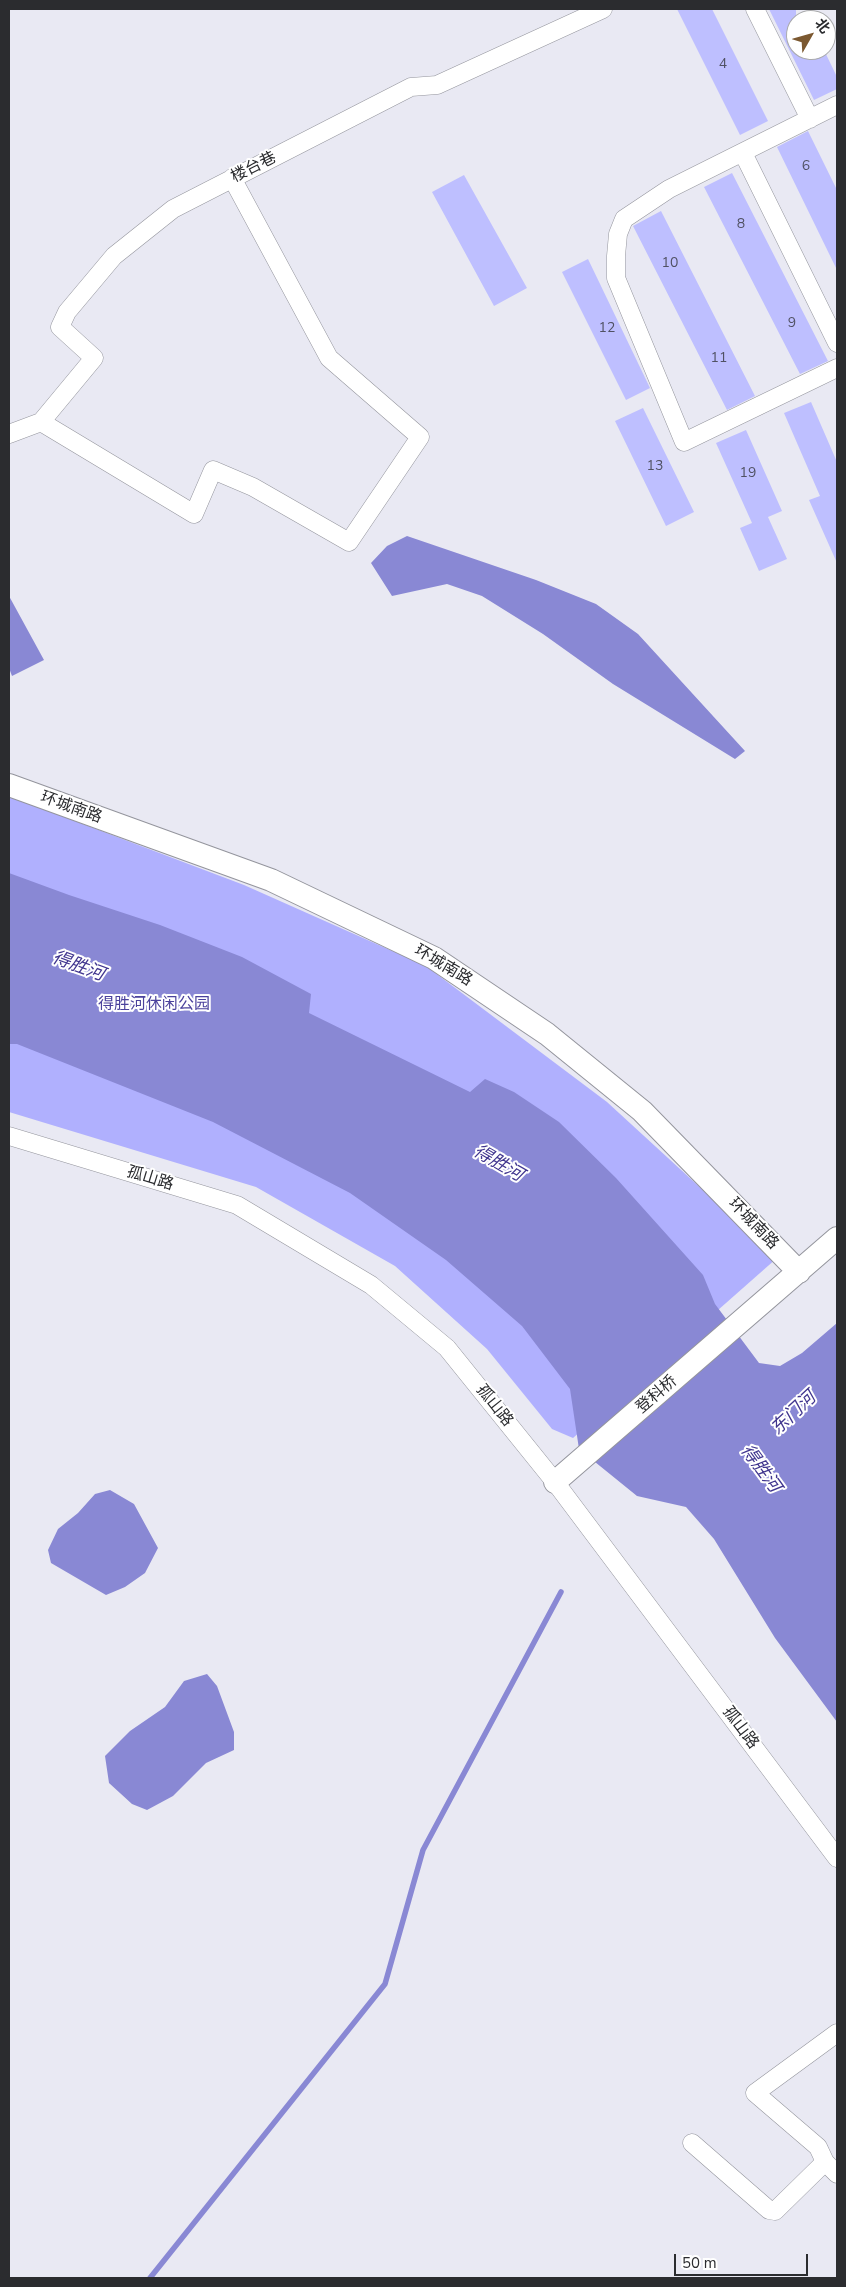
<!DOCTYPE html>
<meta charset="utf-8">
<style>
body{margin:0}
#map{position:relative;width:846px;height:2287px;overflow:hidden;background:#e9e9f3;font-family:"Nunito Sans","Noto Sans SC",sans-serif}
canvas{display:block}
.frame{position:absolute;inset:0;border:10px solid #2b2c2f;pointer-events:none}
.north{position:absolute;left:786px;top:10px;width:50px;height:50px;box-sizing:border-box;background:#fff;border:1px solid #aaabac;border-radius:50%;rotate:52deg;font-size:14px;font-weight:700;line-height:20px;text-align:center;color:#2b2c2f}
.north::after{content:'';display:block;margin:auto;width:18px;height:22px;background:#7b5830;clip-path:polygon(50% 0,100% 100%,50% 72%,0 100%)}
.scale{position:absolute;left:674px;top:2254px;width:134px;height:22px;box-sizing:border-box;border:2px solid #2b2c2f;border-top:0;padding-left:6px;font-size:15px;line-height:18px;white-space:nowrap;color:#2b2c2f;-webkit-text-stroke:4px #fff;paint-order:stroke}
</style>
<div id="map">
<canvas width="846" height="2287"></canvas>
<div class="frame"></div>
<div class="north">北</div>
<div class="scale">50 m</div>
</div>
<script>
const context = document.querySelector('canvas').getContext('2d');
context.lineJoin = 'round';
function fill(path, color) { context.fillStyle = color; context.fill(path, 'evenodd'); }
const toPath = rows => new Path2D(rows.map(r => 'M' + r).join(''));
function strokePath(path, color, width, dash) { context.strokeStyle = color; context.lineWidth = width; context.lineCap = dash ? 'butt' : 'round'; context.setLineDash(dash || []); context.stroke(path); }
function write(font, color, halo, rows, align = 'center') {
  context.font = font + ' "Nunito Sans","Noto Sans SC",sans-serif'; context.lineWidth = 4; context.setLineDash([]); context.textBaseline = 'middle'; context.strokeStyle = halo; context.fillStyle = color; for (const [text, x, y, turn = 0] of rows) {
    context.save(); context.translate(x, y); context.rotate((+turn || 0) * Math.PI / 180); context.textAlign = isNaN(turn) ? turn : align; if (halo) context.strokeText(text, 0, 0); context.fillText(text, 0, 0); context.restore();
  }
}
fill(toPath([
 [9,796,244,885,426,966,607,1102,777,1258,573,1438,552,1429,487,1349,395,1266,256,1187,9,1112]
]), '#b0b0fe');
fill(toPath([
 [407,536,536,580,596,604,638,634,745,751,735,759,613,684,543,634,482,596,447,584,392,596,371,563,387,546],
 [9,596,44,660,12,676,9,668],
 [9,873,69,895,160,925,242,957,311,994,309,1013,470,1092,485,1079,514,1092,559,1122,616,1178,703,1275,715,1304,759,1363,780,1366,802,1353,837,1323,837,1722,775,1638,714,1539,686,1507,637,1496,579,1449,570,1389,522,1326,446,1260,350,1193,213,1122,17,1044,9,1044],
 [110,1490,134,1504,158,1548,145,1573,125,1587,106,1595,51,1563,48,1550,58,1529,78,1513,95,1494],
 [207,1674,217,1686,234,1732,234,1750,206,1763,173,1796,147,1810,132,1804,109,1783,105,1756,130,1731,165,1707,184,1681]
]), '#8988d4');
strokePath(toPath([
 [150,2278,385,1984,423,1850,561,1592]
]), '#8988d4', 5.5);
fill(toPath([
 [677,9,712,9,768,121,740,135],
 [769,9,796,9,796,50,824,50,837,77,837,89,814,100],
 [808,131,837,190,837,270,777,147],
 [732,173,828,361,800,374,704,187],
 [464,175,527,288,494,306,432,192],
 [661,211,755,396,727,410,633,226],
 [588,259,650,388,626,400,562,272],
 [811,402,837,462,837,563,809,500,820,496,784,413],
 [643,408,694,512,666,526,615,421],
 [746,430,782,511,768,517,787,559,759,571,740,528,752,523,716,443]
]), '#bebfff');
const minor = toPath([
 [755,9,810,119],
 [837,105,669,189,624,219,618,234,616,256,616,278,684,442,837,368],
 [743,153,837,343],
 [41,422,94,358,60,327,67,312,114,256,173,209,411,87,437,85,603,9],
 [9,434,41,422,194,514,213,470,253,487,349,542,420,437,329,358,232,178],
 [9,1136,237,1205,371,1285,447,1348,555,1482,837,1858],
 [837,2033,755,2093,818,2147,825,2162,837,2174],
 [692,2143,769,2210,775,2211,825,2162]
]);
const major = toPath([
 [9,785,271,880,434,958,547,1034,642,1111,799,1272],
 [555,1482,837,1238]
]);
strokePath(minor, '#94959d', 19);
strokePath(major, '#94959d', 24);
strokePath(minor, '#fff', 18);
strokePath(major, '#fff', 22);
write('14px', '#505163', null, [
 ["4",723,65],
 ["6",806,167],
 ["8",741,225],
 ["10",670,264],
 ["9",792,324],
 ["12",607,329],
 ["11",719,359],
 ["13",655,467],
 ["19",748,474]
]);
write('16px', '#2b2c2f', '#fff', [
 ["楼台巷",254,168,-27],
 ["环城南路",71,808,20],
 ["环城南路",443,966,31],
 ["孤山路",150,1179,17],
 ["环城南路",753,1224,46],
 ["登科桥",657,1395,-41],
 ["孤山路",494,1406,51],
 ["孤山路",740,1728,53]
]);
write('16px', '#4b429c', '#fff', [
 ["得胜河休闲公园",154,1005]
]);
write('italic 18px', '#41368f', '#fff', [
 ["得胜河",78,967,20],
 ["得胜河",498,1164,30],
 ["东门河",794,1414,-43],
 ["得胜河",760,1469,54]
]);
</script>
